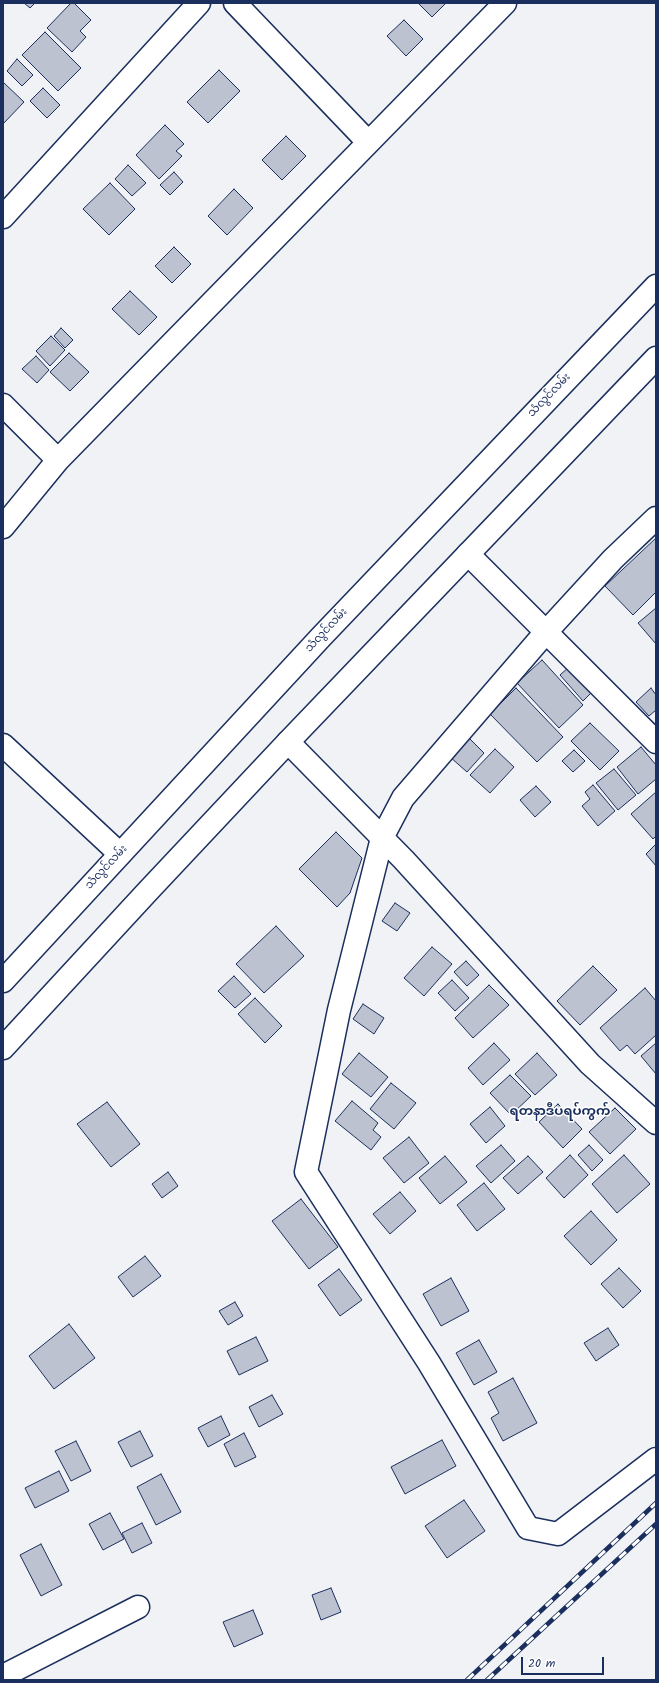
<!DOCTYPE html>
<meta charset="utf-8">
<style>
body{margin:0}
#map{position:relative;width:659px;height:1683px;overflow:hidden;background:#f1f2f5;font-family:Kalam,sans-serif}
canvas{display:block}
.frame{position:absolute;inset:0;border:4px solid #1b2f5e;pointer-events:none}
.scale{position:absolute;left:521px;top:1657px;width:83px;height:18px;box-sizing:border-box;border:2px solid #1b2f5e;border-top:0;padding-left:5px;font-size:12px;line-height:14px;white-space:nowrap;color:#1b2f5e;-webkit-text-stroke:3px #fff;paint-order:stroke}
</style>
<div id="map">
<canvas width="659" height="1683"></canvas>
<div class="frame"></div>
<div class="scale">20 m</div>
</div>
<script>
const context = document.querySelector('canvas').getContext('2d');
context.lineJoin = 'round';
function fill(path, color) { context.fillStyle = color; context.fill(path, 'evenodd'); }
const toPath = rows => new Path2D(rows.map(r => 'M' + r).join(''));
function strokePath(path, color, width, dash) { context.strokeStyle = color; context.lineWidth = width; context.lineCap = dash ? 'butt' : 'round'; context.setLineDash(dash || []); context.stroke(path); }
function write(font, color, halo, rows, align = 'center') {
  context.font = font + ' Kalam,"Noto Sans Myanmar",sans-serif'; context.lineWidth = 3; context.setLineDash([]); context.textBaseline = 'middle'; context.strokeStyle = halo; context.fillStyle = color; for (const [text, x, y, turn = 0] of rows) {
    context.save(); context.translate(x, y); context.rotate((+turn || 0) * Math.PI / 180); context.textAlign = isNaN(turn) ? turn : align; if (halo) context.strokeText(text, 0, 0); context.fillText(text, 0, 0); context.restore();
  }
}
const building = toPath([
 [24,3,35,3,30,8,24,3],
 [71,3,74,3,91,20,80,31,86,37,72,52,47,28,71,3],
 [418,3,446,3,432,17,418,3],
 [404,20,423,39,406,56,387,36,404,20],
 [45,32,81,68,58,91,22,55,45,32],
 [17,59,33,75,22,86,7,71,17,59],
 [219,70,240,91,208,123,187,102,219,70],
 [3,82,24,102,3,124,3,82],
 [43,88,60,105,47,118,30,101,43,88],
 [165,125,184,144,176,151,182,156,159,179,136,155,165,125],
 [286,136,306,156,282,180,262,160,286,136],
 [128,165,146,183,132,196,115,179,128,165],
 [174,172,183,182,170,195,160,185,174,172],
 [110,183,135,209,109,235,83,209,110,183],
 [234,189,253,208,227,235,208,216,234,189],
 [174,247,191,264,172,283,155,266,174,247],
 [130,291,157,317,139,335,112,309,130,291],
 [61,328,73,340,65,348,54,336,61,328],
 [51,336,65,350,50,366,36,351,51,336],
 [69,353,89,372,70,391,50,372,69,353],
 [36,356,49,370,37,383,22,369,36,356],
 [656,538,656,592,633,615,605,586,656,538],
 [656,608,656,644,638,623,656,608],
 [542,660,583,705,559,728,517,683,542,660],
 [569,667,592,692,583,701,560,675,569,667],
 [516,688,563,737,537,762,490,714,516,688],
 [651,688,656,695,656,710,649,716,636,702,651,688],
 [590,723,619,751,600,770,571,741,590,723],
 [469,738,484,753,467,772,450,757,469,738],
 [641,747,656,765,656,779,638,794,617,767,641,747],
 [495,749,514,767,490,793,470,775,495,749],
 [574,750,585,761,573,772,562,761,574,750],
 [614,769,636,795,618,810,596,783,614,769],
 [593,785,615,811,598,826,582,806,590,799,585,792,593,785],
 [536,786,551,802,535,817,520,800,536,786],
 [656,792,656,836,653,839,631,814,656,792],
 [336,832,362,858,350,893,337,907,299,869,336,832],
 [656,844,656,866,646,854,656,844],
 [395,903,410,913,397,931,382,921,395,903],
 [276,926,304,956,264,993,236,964,276,926],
 [432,947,452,964,424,996,404,978,432,947],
 [466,961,479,975,467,986,454,972,466,961],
 [593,966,617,990,580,1025,557,1001,593,966],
 [234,976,251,994,235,1008,218,991,234,976],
 [452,980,469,998,455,1011,438,993,452,980],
 [489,985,509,1005,473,1038,455,1018,489,985],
 [645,988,656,1001,656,1035,635,1054,627,1045,620,1051,600,1028,645,988],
 [255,998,282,1026,265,1043,238,1014,255,998],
 [363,1004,384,1018,374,1034,353,1019,363,1004],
 [494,1043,510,1060,483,1085,468,1068,494,1043],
 [656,1043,656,1074,641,1056,656,1043],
 [359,1053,388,1077,371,1097,342,1074,359,1053],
 [537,1053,557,1075,535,1095,515,1074,537,1053],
 [510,1075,531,1096,511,1115,490,1093,510,1075],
 [391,1083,416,1103,394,1129,370,1109,391,1083],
 [352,1101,378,1123,373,1130,381,1137,371,1150,335,1121,352,1101],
 [107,1102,140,1144,111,1167,77,1124,107,1102],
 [558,1104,582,1129,563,1148,539,1122,558,1104],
 [490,1107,505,1126,486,1143,470,1124,490,1107],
 [615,1108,636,1129,610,1154,589,1132,615,1108],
 [409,1137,429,1163,404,1183,383,1158,409,1137],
 [501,1145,515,1161,491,1183,476,1166,501,1145],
 [589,1145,603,1160,592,1171,578,1155,589,1145],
 [570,1155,588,1175,564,1198,546,1178,570,1155],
 [624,1155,650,1184,617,1213,592,1184,624,1155],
 [445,1156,467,1182,440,1204,419,1178,445,1156],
 [528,1156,543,1172,518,1194,503,1178,528,1156],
 [168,1172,178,1186,162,1198,152,1184,168,1172],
 [484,1183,505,1209,477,1231,457,1205,484,1183],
 [400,1192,416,1211,390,1234,373,1214,400,1192],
 [301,1199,338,1247,309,1269,272,1221,301,1199],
 [591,1211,617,1240,591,1265,564,1236,591,1211],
 [145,1256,161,1276,133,1297,118,1277,145,1256],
 [619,1268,641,1291,623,1308,601,1284,619,1268],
 [339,1269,362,1300,340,1316,318,1285,339,1269],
 [451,1278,469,1311,441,1326,423,1294,451,1278],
 [235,1302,243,1316,228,1325,219,1311,235,1302],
 [69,1324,95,1358,54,1389,29,1356,69,1324],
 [608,1328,619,1345,596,1361,584,1343,608,1328],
 [256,1337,268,1361,239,1375,227,1351,256,1337],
 [479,1340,497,1372,474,1385,456,1353,479,1340],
 [513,1378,537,1423,503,1441,491,1418,499,1413,488,1392,513,1378],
 [272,1395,283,1414,259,1427,249,1407,272,1395],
 [221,1416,230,1435,208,1447,198,1428,221,1416],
 [140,1431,153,1456,131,1467,118,1442,140,1431],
 [244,1433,256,1457,235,1467,224,1444,244,1433],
 [442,1440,456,1466,405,1494,391,1467,442,1440],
 [76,1441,91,1471,71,1481,55,1451,76,1441],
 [59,1471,69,1491,35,1508,25,1488,59,1471],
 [161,1474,181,1512,156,1525,137,1487,161,1474],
 [464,1500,485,1531,447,1558,425,1526,464,1500],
 [110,1513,124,1539,103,1550,89,1524,110,1513],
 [142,1523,152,1543,132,1553,122,1533,142,1523],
 [41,1544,62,1585,41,1596,20,1555,41,1544],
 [331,1588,341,1612,321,1620,312,1595,331,1588],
 [253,1610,263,1634,234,1647,223,1622,253,1610]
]);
fill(building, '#bcc2d0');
strokePath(building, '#1b2f5e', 1);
const minor = toPath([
 [235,3,368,142],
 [3,217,199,3],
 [3,405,58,460],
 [656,518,613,559,546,632,403,798,382,838,339,1010,306,1172,429,1363,528,1528,558,1534,656,1459],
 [3,527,58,460,505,3],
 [468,554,656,742],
 [288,742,404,860,590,1064,656,1123],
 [3,745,120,854],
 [3,1676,138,1607]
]);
const major = toPath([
 [3,981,321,637,656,286],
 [3,1048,148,891,288,742,656,358]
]);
strokePath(minor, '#1b2f5e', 25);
strokePath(major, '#1b2f5e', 25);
strokePath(minor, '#fff', 22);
strokePath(major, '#fff', 22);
const rail = toPath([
 [467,1680,656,1503],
 [487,1680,656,1524]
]);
strokePath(rail, '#1b2f5e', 4.5);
strokePath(rail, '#fff', 3, [9]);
write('11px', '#1b2f5e', '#fff', [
 ["သံလွင်လမ်း",550,396,-46],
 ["သံလွင်လမ်း",327,631,-47],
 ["သံလွင်လမ်း",107,868,-47]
]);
write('bold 13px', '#1b2f5e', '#fff', [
 ["ရတနာဒီပရပ်ကွက်",560,1113]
]);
</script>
